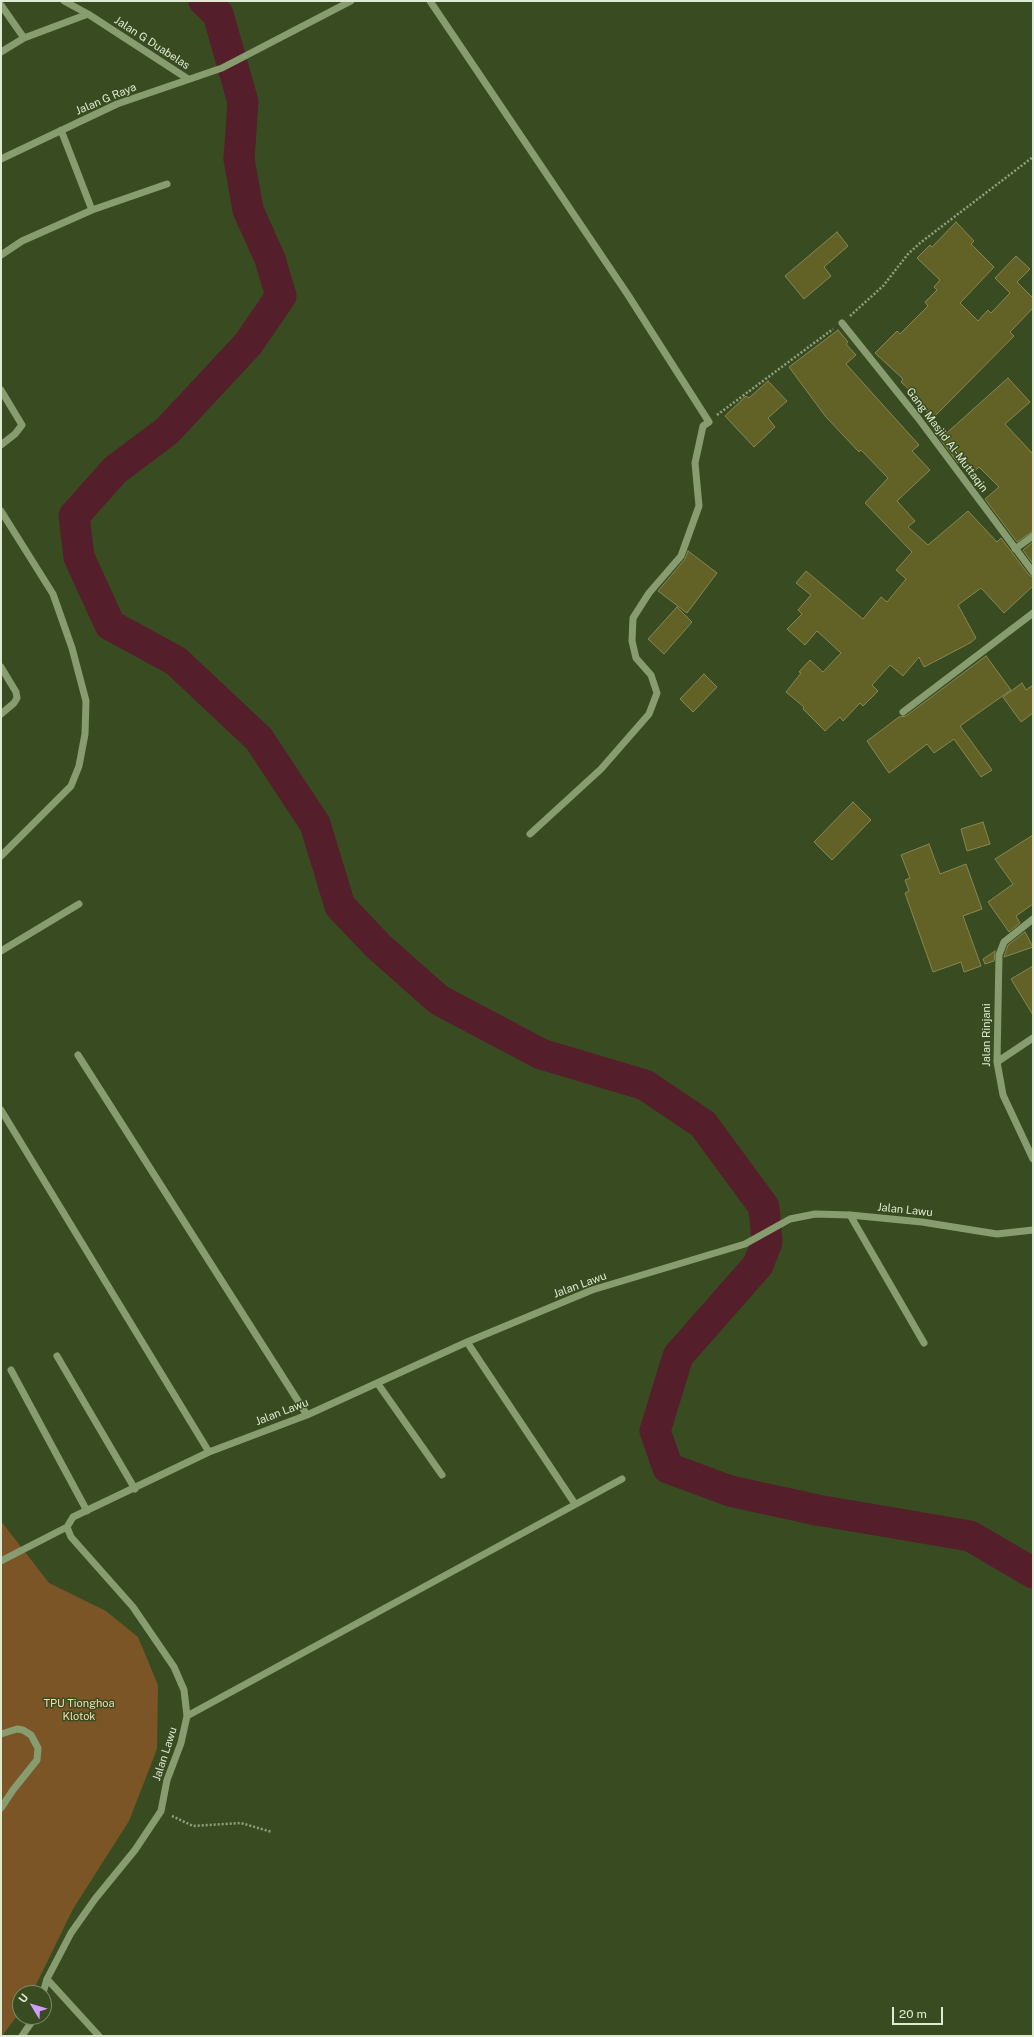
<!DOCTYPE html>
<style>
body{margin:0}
#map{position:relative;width:1034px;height:2037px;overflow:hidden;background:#394c21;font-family:"Public Sans",sans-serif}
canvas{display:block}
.frame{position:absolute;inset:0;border:2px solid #deead1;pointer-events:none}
.north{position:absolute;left:12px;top:1985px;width:40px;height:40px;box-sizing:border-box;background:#394c21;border:1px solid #7b8b67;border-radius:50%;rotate:308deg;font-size:11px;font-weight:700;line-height:16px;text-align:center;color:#deead1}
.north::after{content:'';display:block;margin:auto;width:14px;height:18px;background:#d29cfd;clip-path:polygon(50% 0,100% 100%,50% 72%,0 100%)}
.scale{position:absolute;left:892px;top:2007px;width:51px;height:18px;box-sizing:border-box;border:2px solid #deead1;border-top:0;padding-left:5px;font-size:12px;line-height:14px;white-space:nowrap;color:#deead1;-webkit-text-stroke:3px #394c21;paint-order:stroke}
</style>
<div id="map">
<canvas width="1034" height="2037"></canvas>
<div class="frame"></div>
<div class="north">U</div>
<div class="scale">20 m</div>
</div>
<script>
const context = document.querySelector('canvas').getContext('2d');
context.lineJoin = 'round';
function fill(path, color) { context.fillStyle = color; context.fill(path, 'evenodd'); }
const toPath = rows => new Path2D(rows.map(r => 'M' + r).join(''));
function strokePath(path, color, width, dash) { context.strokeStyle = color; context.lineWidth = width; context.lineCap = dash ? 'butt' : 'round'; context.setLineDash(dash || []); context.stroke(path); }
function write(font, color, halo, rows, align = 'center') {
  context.font = font + ' "Public Sans",sans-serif'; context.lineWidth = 3; context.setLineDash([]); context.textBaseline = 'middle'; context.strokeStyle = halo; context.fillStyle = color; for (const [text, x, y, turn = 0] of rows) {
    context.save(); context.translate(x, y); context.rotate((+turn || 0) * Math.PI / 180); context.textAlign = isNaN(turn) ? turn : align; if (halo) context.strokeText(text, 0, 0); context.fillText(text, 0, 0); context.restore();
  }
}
fill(toPath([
 [1,1521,49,1583,106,1611,138,1637,158,1685,157,1749,129,1821,73,1909,32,1993,20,1993,20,2012,2,2036]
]), '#7b5526');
strokePath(toPath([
 [204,1,218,14,243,102,239,159,248,210,270,259,281,296,248,344,167,431,115,470,74,516,79,557,110,625,176,661,259,739,315,824,340,906,378,946,439,1000,541,1054,645,1085,703,1124,764,1207,767,1242,758,1265,678,1356,655,1431,668,1468,730,1491,817,1510,970,1536,1033,1573]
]), '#541e2a', 31);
const building = toPath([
 [956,222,974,241,971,244,994,267,960,303,978,321,988,310,991,313,1010,293,995,278,1016,256,1030,269,1017,282,1033,298,1033,308,1010,332,1014,336,933,418,908,392,910,390,901,382,903,379,875,353,897,331,900,334,928,306,925,302,937,290,934,287,940,280,917,258,930,245,932,247,956,222],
 [837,232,848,246,824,267,831,276,804,299,785,276,837,232],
 [838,330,848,342,846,344,856,355,846,364,919,445,912,451,930,470,897,501,915,521,908,527,928,545,968,511,997,542,1001,538,1029,575,1033,577,1033,586,1004,613,981,588,958,605,976,638,970,643,924,667,919,657,903,676,890,665,872,685,878,691,863,706,860,703,843,721,840,717,825,731,803,709,804,707,786,692,801,673,799,672,810,660,823,672,841,653,817,631,805,645,787,629,802,614,798,610,811,595,796,583,806,571,863,619,881,597,887,602,906,579,896,570,912,552,865,503,888,478,861,450,859,452,826,417,789,367,838,330],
 [1008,378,1030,402,1005,424,1033,454,1033,531,1017,542,985,499,999,487,979,467,971,474,960,462,958,463,940,439,1008,378],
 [768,381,787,401,768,418,775,427,754,447,725,416,746,396,749,398,768,381],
 [1033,542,1033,564,1023,550,1033,542],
 [688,551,717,573,687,613,658,591,685,559,688,551],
 [677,607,692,622,664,654,648,639,677,607],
 [986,656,1011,690,960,726,992,770,981,777,954,739,934,753,927,744,889,773,867,741,899,717,906,716,986,656],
 [704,674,717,687,693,712,680,699,704,674],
 [1022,683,1026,690,1033,685,1033,713,1021,722,1003,697,1022,683],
 [853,802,871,820,832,860,814,842,853,802],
 [983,822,990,844,967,851,961,829,983,822],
 [1033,835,1033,904,1016,916,1020,923,1009,932,988,902,1013,884,995,859,1033,835],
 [929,844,940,874,966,864,982,909,963,916,981,966,964,972,961,962,933,972,905,893,909,891,905,880,910,878,901,855,929,844],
 [1025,932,1033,947,1004,957,1008,945,1025,932],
 [995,951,994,961,985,964,983,959,995,951],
 [1033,966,1033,1015,1011,979,1033,966]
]);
fill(building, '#626226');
strokePath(building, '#868754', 1);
strokePath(toPath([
 [850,316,883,286,908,254,920,243,1033,157],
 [717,415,833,329],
 [172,1816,193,1826,241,1823,272,1832]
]), '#91a07f', 2.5, [2, 2]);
strokePath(toPath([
 [64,1,88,14,188,79],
 [430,1,628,295,709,422,703,426,695,463,699,506,681,556,649,593,633,618,632,641,636,658,651,675,657,693,649,714,601,769,530,834],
 [1,5,24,38,1,52],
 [24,38,88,14],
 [1,159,117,104,222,68,351,1],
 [92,210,167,184],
 [1,255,22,241,92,210,61,130],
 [842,323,918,418,1033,572],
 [1,390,22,425,15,434,1,445],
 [1,511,53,594,72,648,86,701,85,734,79,766,71,786,1,856],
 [1015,549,1033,536],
 [1,667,16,692,17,698,14,703,1,714],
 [903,712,1033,613],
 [1033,919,1004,942,999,955,997,1062,1003,1095,1033,1159],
 [1,951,79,904],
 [78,1055,307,1415],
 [997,1062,1033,1038],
 [1,1110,209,1452],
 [850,1215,924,1343],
 [467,1342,575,1504],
 [57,1356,135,1489],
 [11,1370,87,1511],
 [378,1384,442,1475],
 [1,1561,67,1527],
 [187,1716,622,1479],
 [1,1734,17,1729,23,1730,31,1735,38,1748,37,1760,13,1790,1,1808],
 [47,1979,99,2036],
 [43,1993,47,1979,71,1933,95,1899,135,1850,161,1811,167,1780,181,1743,187,1716,184,1690,174,1667,133,1607,71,1537,67,1527,73,1517,209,1452,307,1415,467,1342,556,1305,592,1290,745,1244,790,1219,815,1214,850,1215,922,1222,997,1234,1033,1230],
 [22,2036,35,2017]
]), '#879d6f', 7);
write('11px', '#deead1', '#394c21', [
 ["Jalan G Duabelas",152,43,33],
 ["Jalan G Raya",106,99,-23],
 ["Gang Masjid Al-Muttaqin",947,440,53],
 ["Jalan Rinjani",987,1035,-90],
 ["Jalan Lawu",905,1210,6],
 ["Jalan Lawu",580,1285,-20],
 ["Jalan Lawu",282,1412,-21],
 ["Jalan Lawu",165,1754,-72]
]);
write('11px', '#fdd8b0', '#394c21', [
 ["TPU Tionghoa",79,1704],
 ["Klotok",79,1717]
]);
</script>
